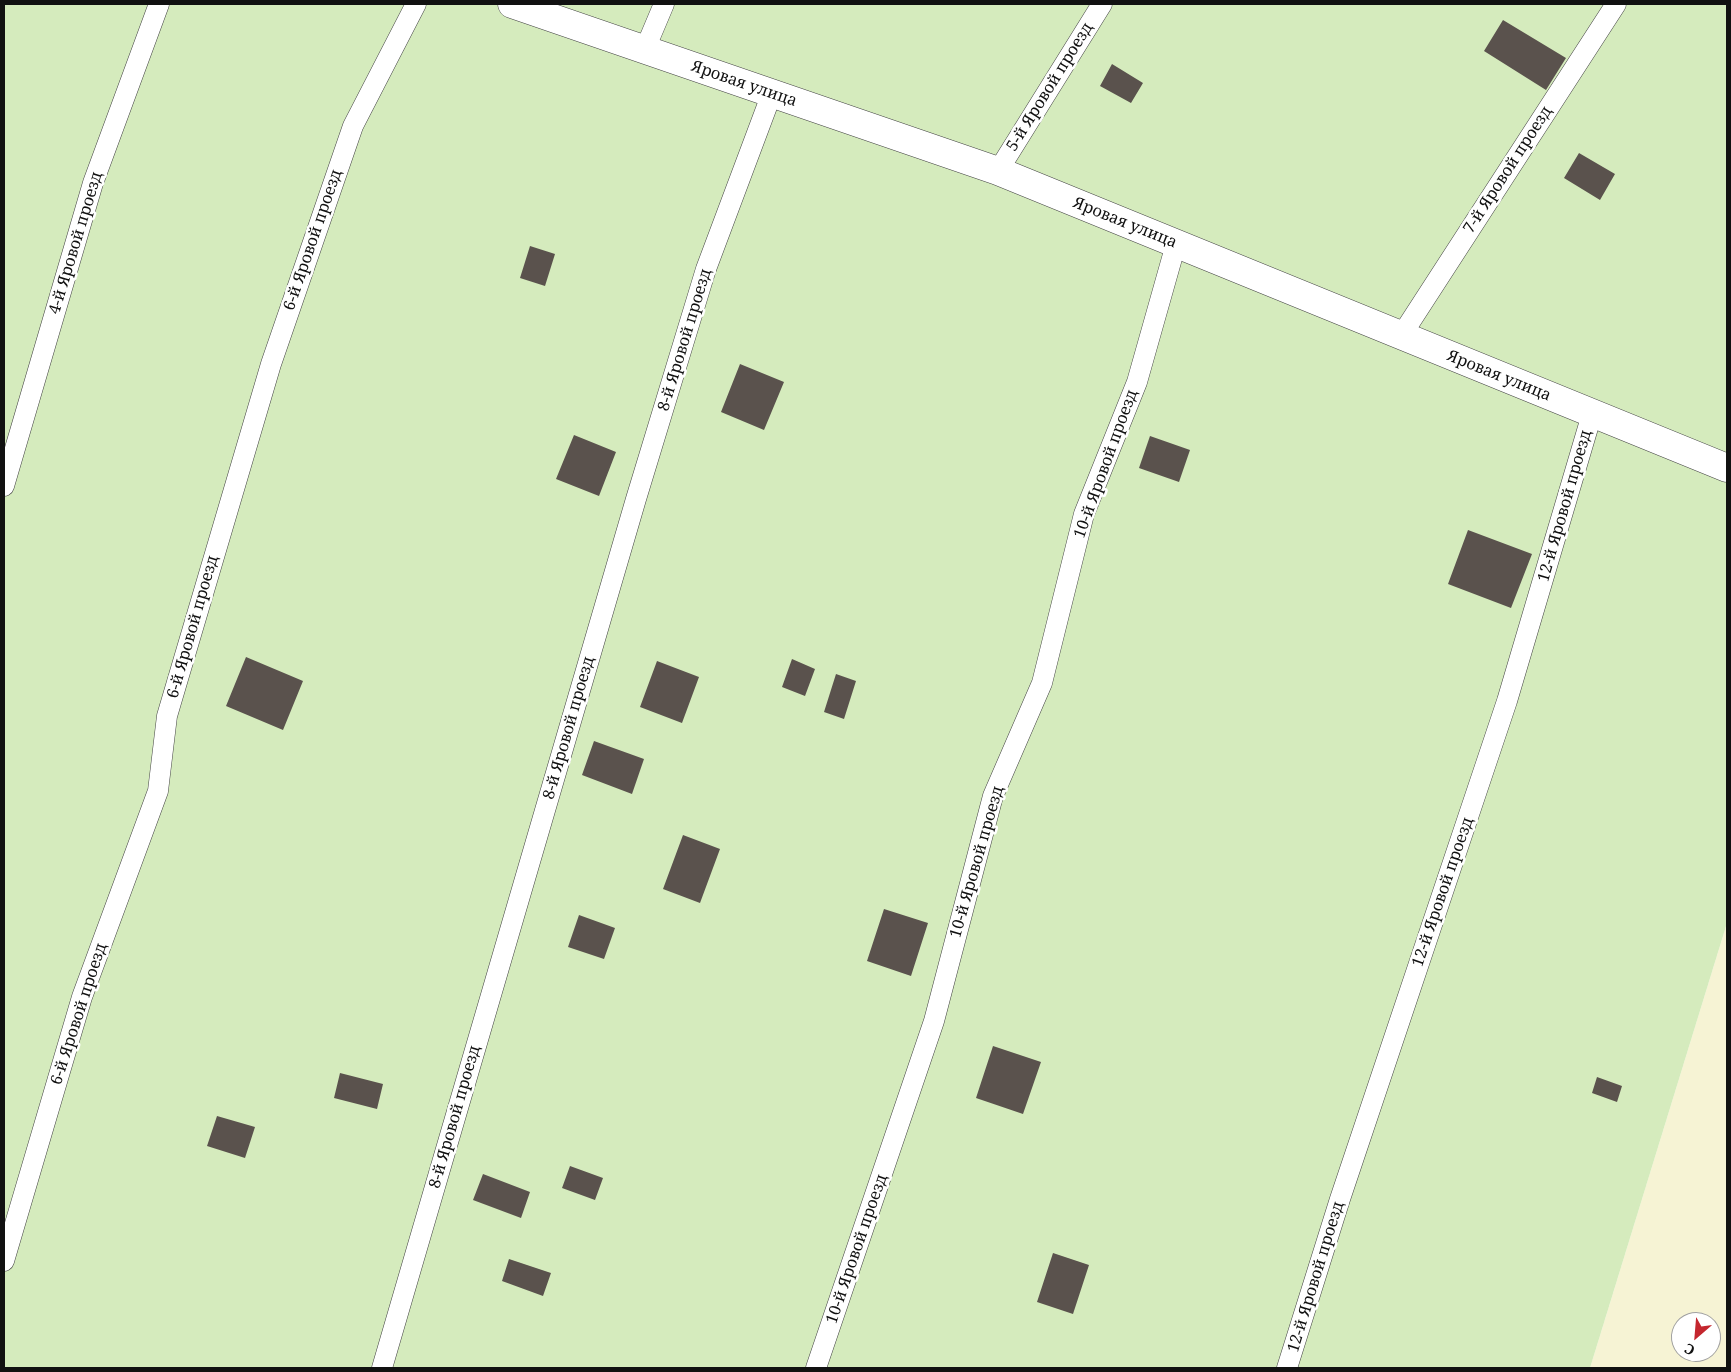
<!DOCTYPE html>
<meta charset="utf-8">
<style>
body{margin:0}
#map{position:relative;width:1731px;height:1372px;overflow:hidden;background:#fffdf5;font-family:"Noto Serif",serif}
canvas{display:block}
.frame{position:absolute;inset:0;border:5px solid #111;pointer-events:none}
.north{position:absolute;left:1671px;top:1312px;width:50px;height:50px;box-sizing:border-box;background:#fff;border:1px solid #a0a0a0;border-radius:50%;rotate:207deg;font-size:14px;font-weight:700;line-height:20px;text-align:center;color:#111}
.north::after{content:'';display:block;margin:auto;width:18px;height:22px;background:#c4262e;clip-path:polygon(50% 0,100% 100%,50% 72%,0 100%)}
</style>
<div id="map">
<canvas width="1731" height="1372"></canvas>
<div class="frame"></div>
<div class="north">С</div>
</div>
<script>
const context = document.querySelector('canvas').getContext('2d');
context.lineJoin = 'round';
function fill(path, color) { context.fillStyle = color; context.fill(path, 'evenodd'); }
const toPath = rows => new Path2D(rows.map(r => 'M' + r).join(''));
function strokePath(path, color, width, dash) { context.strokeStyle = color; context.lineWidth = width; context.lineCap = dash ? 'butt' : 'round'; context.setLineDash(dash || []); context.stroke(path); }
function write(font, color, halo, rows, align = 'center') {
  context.font = font + ' "Noto Serif",serif'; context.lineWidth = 5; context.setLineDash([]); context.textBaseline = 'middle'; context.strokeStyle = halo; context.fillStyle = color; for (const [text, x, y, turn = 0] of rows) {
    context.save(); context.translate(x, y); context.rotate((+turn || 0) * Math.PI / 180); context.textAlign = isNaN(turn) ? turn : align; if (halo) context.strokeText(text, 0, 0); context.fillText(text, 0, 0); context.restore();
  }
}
fill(toPath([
 [1727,923,1727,1368,1590,1368],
 [1681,1322,1711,1322,1711,1352,1681,1352]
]), '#f6f3d4');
fill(toPath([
 [4,4,1727,4,1727,923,1590,1368,4,1368]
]), '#d5ebbd');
fill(toPath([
 [1503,20,1566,58,1546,90,1484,51],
 [1112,64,1143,83,1131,103,1100,86],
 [1579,153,1615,174,1600,200,1564,178],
 [530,246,555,254,545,286,520,278],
 [740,364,784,382,764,430,721,412],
 [574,435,616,452,599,496,556,479],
 [1150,436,1190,450,1179,482,1139,468],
 [1468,530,1532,554,1511,608,1448,584],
 [246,657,303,681,283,730,226,706],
 [792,659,815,669,805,696,782,687],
 [657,661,699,677,682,723,640,707],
 [836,674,856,681,844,719,824,712],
 [594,741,644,759,632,794,582,775],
 [683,835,720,849,700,903,663,889],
 [884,909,928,923,911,976,867,961],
 [579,915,615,928,604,959,568,947],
 [993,1046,1041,1062,1023,1114,976,1098],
 [340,1073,383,1084,377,1109,334,1098],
 [1597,1077,1622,1086,1617,1102,1592,1093],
 [217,1116,255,1127,245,1158,207,1146],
 [570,1166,603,1178,595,1200,562,1188],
 [483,1174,530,1192,521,1218,473,1200],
 [1053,1253,1089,1265,1073,1314,1037,1302],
 [509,1259,551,1273,543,1296,502,1281]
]), '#5a524d');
const lane = toPath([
 [645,49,664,4],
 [998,171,1102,4],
 [1401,336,1616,4],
 [4,486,93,183,159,4],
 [4,1261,82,997,158,791,167,716,271,364,353,126,416,4],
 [382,1368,636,499,706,269,772,93],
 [816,1368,934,1021,993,796,1042,683,1084,514,1137,382,1176,244],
 [1287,1368,1340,1199,1507,701,1592,414]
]);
const street = toPath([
 [512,4,998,171,1727,468]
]);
strokePath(lane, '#444', 21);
strokePath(street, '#444', 29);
strokePath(lane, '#fff', 20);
strokePath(street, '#fff', 28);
write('16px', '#111', '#fff', [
 ["Яровая улица",744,84,19],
 ["5-й Яровой проезд",1050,87,-58],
 ["7-й Яровой проезд",1508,170,-57],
 ["Яровая улица",1125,223,22],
 ["6-й Яровой проезд",313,240,-71],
 ["4-й Яровой проезд",76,243,-73],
 ["8-й Яровой проезд",685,340,-73],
 ["Яровая улица",1499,376,22],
 ["10-й Яровой проезд",1106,464,-70],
 ["12-й Яровой проезд",1565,506,-74],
 ["6-й Яровой проезд",193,627,-74],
 ["8-й Яровой проезд",569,728,-74],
 ["10-й Яровой проезд",977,862,-74],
 ["12-й Яровой проезд",1443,892,-71],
 ["6-й Яровой проезд",79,1014,-72],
 ["8-й Яровой проезд",455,1117,-74],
 ["10-й Яровой проезд",857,1249,-71],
 ["12-й Яровой проезд",1316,1277,-73]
]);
</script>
